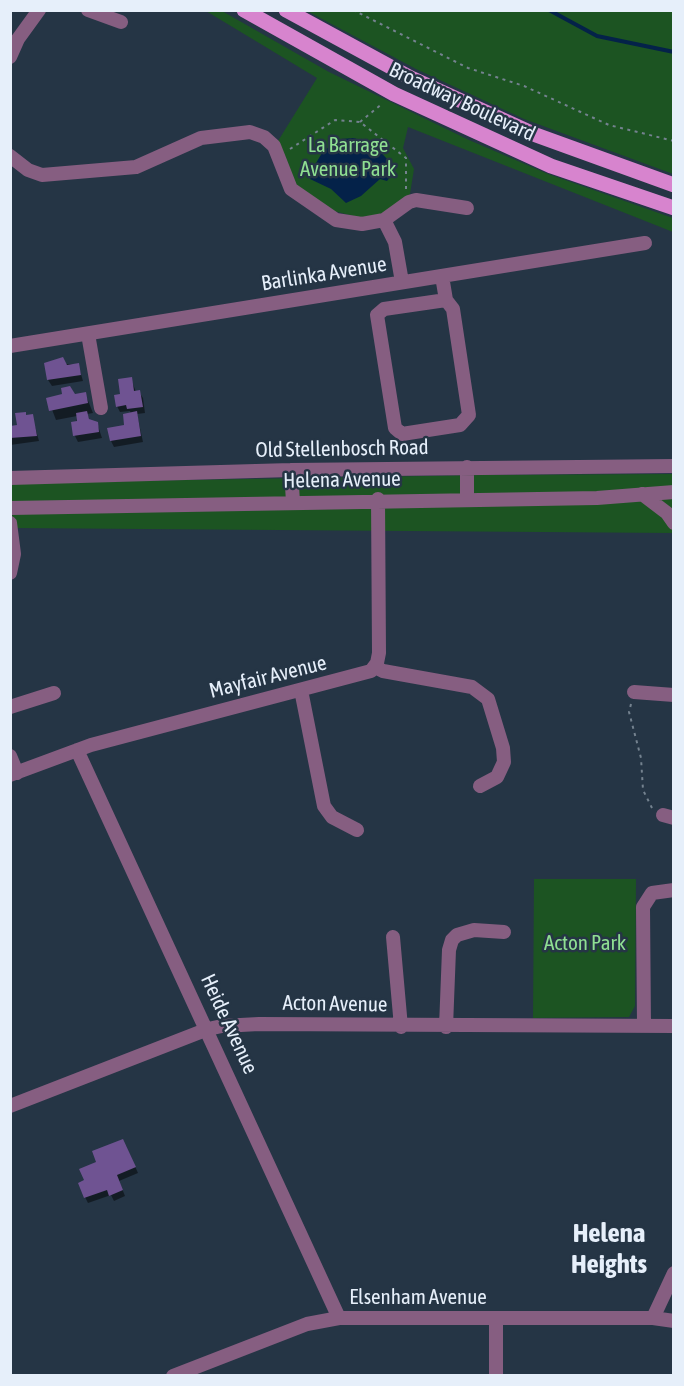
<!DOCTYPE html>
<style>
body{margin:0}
#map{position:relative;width:684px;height:1386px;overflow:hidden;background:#253545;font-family:"Asap Condensed",sans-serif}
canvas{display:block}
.frame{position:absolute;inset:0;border:12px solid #e6effa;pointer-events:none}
</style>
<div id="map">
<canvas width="684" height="1386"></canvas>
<div class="frame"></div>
</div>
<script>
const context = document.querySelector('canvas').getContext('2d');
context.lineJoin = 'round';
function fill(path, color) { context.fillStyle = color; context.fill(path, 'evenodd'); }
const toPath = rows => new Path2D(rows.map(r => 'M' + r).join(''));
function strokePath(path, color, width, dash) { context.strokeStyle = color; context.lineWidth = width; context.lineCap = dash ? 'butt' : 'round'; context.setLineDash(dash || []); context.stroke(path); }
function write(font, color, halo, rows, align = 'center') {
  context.font = font + ' "Asap Condensed",sans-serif'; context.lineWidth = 5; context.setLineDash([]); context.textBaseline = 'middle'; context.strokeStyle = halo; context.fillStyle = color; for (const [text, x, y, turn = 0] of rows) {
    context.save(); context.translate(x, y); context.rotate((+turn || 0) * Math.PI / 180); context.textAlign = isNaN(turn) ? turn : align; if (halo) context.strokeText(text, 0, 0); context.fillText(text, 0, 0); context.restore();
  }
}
fill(toPath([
 [206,11,222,11,329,72,469,140,548,174,673,218,673,232,408,127,403,148,414,169,410,194,384,213,361,218,330,210,297,188,278,141,317,78],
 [307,11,673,11,673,174,524,119,416,69],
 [673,474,673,533,11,528,10,483,484,475],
 [534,879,636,879,635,1006,629,1017,533,1018]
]), '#1c5422');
fill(toPath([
 [354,138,375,146,389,161,393,173,387,181,380,179,361,196,346,203,331,189,310,179,310,173,322,153,331,145,341,139]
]), '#042249');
fill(toPath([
 [66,364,78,364,83,381,52,386,48,380],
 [131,379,136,392,139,392,143,398,145,413,137,414,143,442,114,447,111,441,126,427,131,414,130,411,120,412,117,406],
 [85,393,93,413,87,414,90,421,97,423,102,438,78,442,75,436,77,416,56,420,48,399],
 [32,416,39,441,10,445,10,428,19,426,27,417],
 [126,1146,138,1173,119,1181,125,1196,114,1201,111,1195,88,1203,85,1197,86,1181]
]), '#0007');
strokePath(toPath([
 [549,10,597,36,674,52]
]), '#042249', 4);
fill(toPath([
 [63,357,67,365,79,363,81,375,47,380,44,363],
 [132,377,134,391,140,390,143,407,127,409,126,405,116,407,114,395,120,394,118,379],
 [70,386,75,394,86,392,88,403,49,411,46,398,62,394,61,388],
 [87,411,89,419,98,422,99,432,73,436,71,422,77,421,76,413],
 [137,411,141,436,110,441,107,428,124,425,123,414],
 [26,412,26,415,33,414,37,436,10,438,10,426,17,425,15,413],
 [123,1139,136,1167,117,1175,123,1190,109,1196,107,1190,84,1198,78,1183,84,1180,79,1169,96,1162,92,1151]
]), '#6f5392');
strokePath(toPath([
 [353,10,468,68,524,86,609,125,674,141],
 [360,122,383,103],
 [290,149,335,120,360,122,406,158,406,192],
 [631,704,629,712,641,758,643,790,652,808]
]), '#74828f', 2, [3, 4.5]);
strokePath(toPath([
 [88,10,121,22],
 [10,57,18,39,39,10],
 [10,156,28,170,42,175,136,167,201,138,250,132,264,137,274,146,291,189,336,220,362,224,384,220,409,202,416,200,467,208],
 [384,220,395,242,402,282],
 [442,276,446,300,453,309,469,415,460,425,402,434,395,428,377,315,384,309,446,300],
 [88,334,101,408],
 [10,346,645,243],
 [467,467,467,498],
 [291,470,293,502],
 [10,478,291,470,674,466],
 [642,494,667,513,674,523],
 [10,508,597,498,674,492],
 [10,523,14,554,10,573],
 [375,667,383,671,472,687,488,699,503,748,504,762,497,777,480,786],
 [301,690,324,806,332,817,357,830],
 [634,692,674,695],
 [10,707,54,693],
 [77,750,339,1318],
 [10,756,17,773],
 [10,775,91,745,371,671,377,663,379,653,378,499],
 [663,815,674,818],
 [393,937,401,1027],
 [644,1026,643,907,652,893,674,890],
 [446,1027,449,950,452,940,457,935,474,930,504,932],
 [10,1106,208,1029,222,1026,259,1024,674,1026],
 [653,1318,674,1273],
 [173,1376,307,1324,339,1318,653,1318,674,1321],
 [496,1376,496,1319]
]), '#865e81', 14);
strokePath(toPath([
 [244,10,394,94,551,166,674,208],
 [286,10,411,78,536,135,674,185]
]), '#d784ce', 15);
write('21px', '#e6effa', '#253545', [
 ["Broadway Boulevard",462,102,25],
 ["Barlinka Avenue",324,274,-9],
 ["Old Stellenbosch Road",342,449,-1],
 ["Helena Avenue",342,480,-1],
 ["Mayfair Avenue",268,677,-14],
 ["Acton Avenue",335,1004,1],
 ["Heide Avenue",229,1024,65],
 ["Elsenham Avenue",418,1297]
]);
write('21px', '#8fdf92', '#253545', [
 ["La Barrage",348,145],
 ["Avenue Park",348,169],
 ["Acton Park",585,943]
]);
write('bold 27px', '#e6effa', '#253545', [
 ["Helena",609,1233],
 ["Heights",609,1264]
]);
</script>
